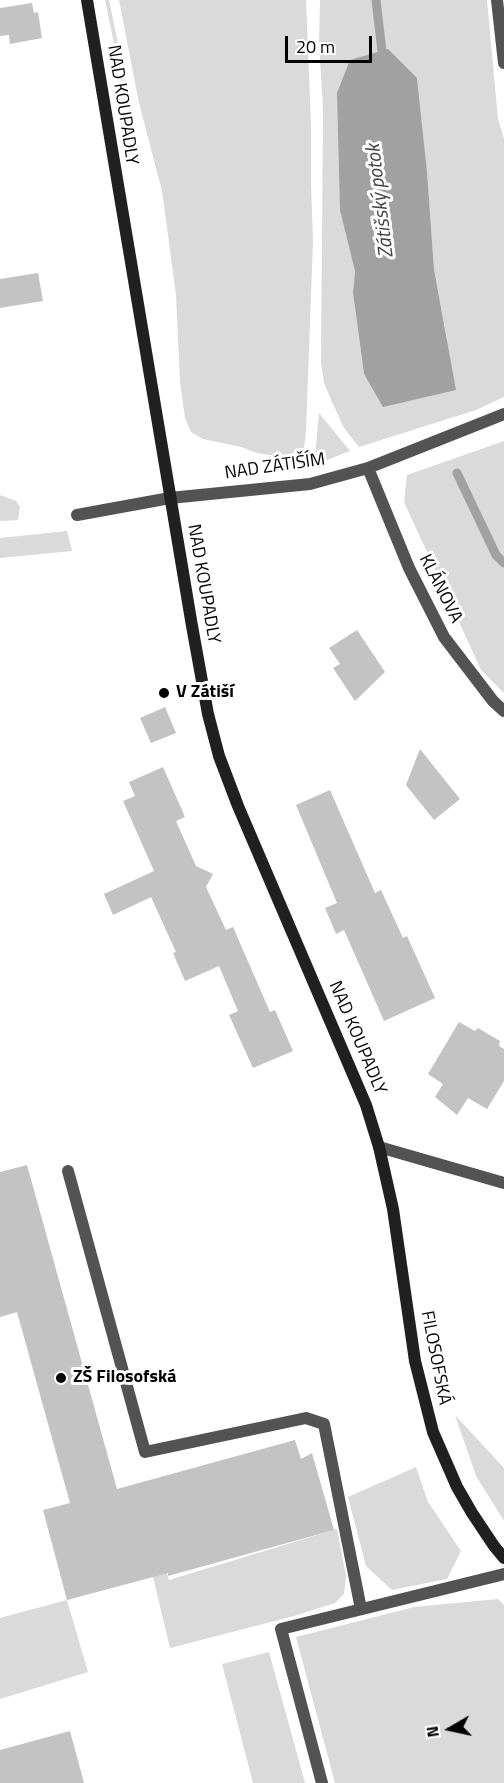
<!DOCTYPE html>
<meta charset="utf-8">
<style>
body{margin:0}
#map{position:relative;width:504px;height:1783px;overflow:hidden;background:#fff;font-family:"Titillium Web",sans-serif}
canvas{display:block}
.north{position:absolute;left:420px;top:1699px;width:60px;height:60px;-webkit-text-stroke:4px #fff;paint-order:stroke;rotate:261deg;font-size:16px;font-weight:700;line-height:24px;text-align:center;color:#000}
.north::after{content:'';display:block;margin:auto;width:21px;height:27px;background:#000;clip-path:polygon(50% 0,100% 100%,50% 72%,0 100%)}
.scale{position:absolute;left:285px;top:36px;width:87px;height:27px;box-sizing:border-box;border:3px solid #000;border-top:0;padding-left:8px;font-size:18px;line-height:21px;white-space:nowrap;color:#000;-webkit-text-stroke:4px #fff;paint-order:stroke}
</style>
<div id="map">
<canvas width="504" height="1783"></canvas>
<div class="north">N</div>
<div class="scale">20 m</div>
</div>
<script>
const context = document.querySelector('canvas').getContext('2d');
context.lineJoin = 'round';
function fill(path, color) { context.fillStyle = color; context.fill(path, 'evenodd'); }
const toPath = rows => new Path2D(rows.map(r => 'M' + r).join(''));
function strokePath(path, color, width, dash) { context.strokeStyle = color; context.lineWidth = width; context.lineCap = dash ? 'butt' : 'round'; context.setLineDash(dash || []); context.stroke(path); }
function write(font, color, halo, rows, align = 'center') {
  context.font = font + ' "Titillium Web",sans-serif'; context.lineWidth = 6; context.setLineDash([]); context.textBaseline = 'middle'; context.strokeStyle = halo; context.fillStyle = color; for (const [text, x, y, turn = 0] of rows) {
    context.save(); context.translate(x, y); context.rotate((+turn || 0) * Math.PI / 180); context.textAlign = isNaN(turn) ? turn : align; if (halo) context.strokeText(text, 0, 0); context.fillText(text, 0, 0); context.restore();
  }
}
fill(toPath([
 [105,0,109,0,121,58,137,157,127,128,115,48],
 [119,0,306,0,311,124,311,184,313,241,306,431,304,448,299,460,257,453,241,447,203,439,191,432,185,418,180,382,176,295,162,191,139,103],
 [320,0,487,0,498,119,504,138,504,397,476,410,359,447,344,428,333,404,324,383,321,363,323,107,319,44],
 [417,78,427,171,434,269,447,339,364,374,353,293,355,271],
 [319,413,350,451,327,460,319,461,315,458],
 [504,441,504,693,481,670,404,502,407,475],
 [0,495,16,501,20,507,18,520,0,521],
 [67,531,72,551,0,558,0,538],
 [455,1415,504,1468,504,1521,476,1476],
 [416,1467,428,1502,461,1551,447,1579,392,1590,366,1566,348,1497],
 [337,1529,346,1576,344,1594,335,1603,294,1616,170,1648,153,1577,155,1576,162,1557,169,1580],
 [498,1599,504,1605,504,1783,335,1783,296,1637,414,1607],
 [67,1600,88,1672,0,1699,0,1618],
 [269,1652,305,1783,253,1783,222,1664]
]), '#dadada');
fill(toPath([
 [388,49,417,78,427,171,434,269,456,390,383,407,364,374,353,293,355,271,340,210,337,93,350,60]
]), '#a1a1a1');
strokePath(toPath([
 [376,0,383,60],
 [457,473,496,555,504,563]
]), '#a1a1a1', 9);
fill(toPath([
 [32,3,34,13,38,12,42,38,10,44,9,35,0,36,0,8],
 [38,273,43,301,0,308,0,279],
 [357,630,385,672,355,701,333,668,340,664,329,648],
 [165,707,176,733,151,743,140,718],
 [420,749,460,799,434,820,406,785],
 [163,767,185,817,176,821,196,866,213,874,206,887,226,930,233,927,270,1012,275,1010,293,1051,253,1068,229,1015,238,1011,219,966,185,981,173,953,176,952,151,897,113,915,104,894,154,871,123,801,135,796,129,782],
 [330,790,375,893,381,890,403,938,407,936,435,998,384,1021,344,930,336,934,325,908,337,903,296,805],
 [459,1022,475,1031,478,1028,500,1041,499,1046,504,1049,504,1081,487,1109,468,1098,457,1115,435,1097,443,1084,428,1074],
 [27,1165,117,1489,295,1440,301,1459,312,1453,334,1530,168,1576,168,1573,67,1600,43,1510,70,1503,17,1312,0,1317,0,1172],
 [70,1731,84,1783,0,1783,0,1750]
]), '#c3c3c3');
strokePath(toPath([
 [68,1171,145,1452,306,1418,324,1424,361,1609]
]), '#535353', 12);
strokePath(toPath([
 [497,0,504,63],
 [368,468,409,568,444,637,493,701,504,711],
 [77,515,170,498,310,484,368,468,504,414],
 [379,1147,504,1183],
 [322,1783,281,1629,504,1574]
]), '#535353', 12);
strokePath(toPath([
 [87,0,192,626,208,714,219,756,238,806,366,1105,379,1147,393,1209,415,1361,433,1432,457,1487,472,1513,494,1546,504,1558]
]), '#202020', 12);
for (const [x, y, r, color] of [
 [164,693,6,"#000"],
 [61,1378,6,"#000"]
]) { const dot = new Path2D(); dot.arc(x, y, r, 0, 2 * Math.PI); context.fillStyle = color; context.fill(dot); strokePath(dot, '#fff', 2); }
write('18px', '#000', '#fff', [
 ["NAD KOUPADLY",122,105,81],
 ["NAD ZÁTIŠÍM",275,467,-8],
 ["NAD KOUPADLY",203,584,80],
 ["KLÁNOVA",440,589,63],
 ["NAD KOUPADLY",357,1038,67],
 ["FILOSOFSKÁ",435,1358,79]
]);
write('bold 18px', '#000', '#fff', [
 ["V Zátiší",176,693],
 ["ZŠ Filosofská",73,1378]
], 'left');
write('italic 20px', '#424242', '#fff', [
 ["Zátišský potok",381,201,-97]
]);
</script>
